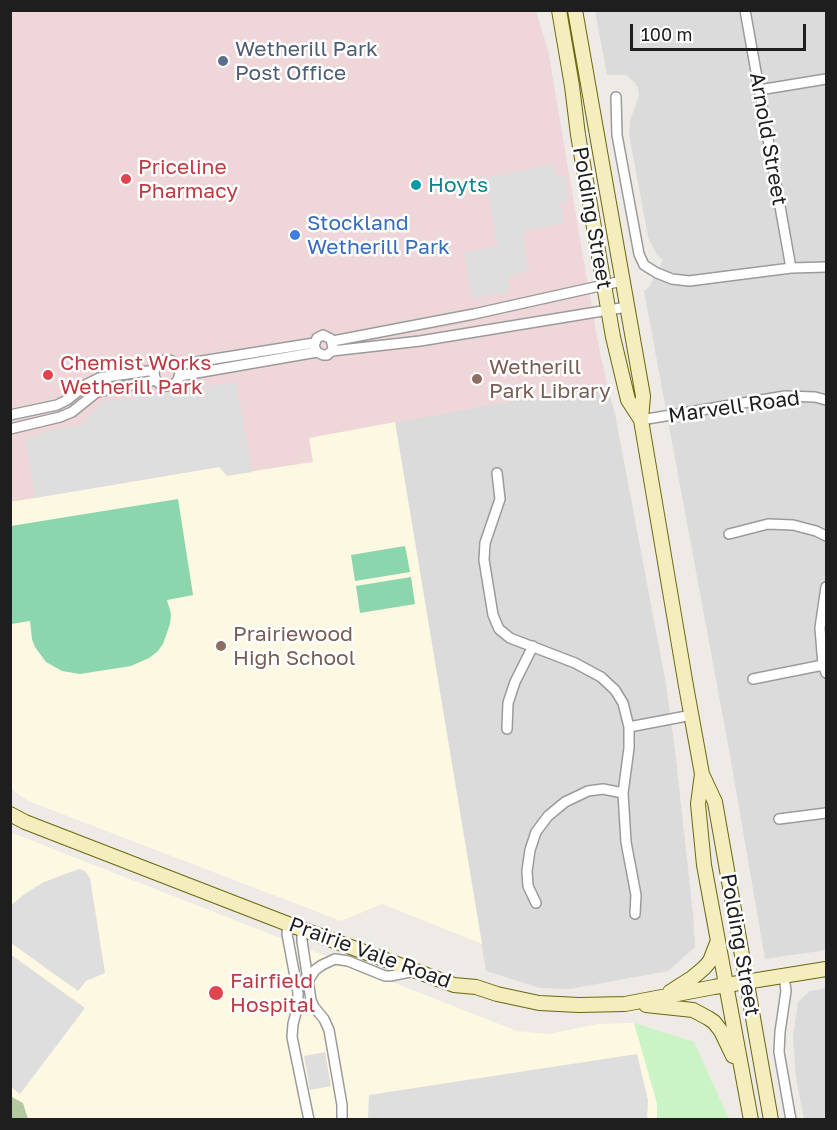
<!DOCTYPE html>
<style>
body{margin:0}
#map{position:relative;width:837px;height:1130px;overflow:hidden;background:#eeeae5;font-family:"Golos Text",sans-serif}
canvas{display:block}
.frame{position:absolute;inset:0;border:12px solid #1e1e1e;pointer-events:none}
.scale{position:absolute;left:630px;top:24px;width:176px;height:27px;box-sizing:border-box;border:3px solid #1e1e1e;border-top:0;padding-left:8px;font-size:18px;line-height:21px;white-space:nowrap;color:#1e1e1e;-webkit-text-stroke:4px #fff;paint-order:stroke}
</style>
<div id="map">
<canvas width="837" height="1130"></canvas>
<div class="frame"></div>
<div class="scale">100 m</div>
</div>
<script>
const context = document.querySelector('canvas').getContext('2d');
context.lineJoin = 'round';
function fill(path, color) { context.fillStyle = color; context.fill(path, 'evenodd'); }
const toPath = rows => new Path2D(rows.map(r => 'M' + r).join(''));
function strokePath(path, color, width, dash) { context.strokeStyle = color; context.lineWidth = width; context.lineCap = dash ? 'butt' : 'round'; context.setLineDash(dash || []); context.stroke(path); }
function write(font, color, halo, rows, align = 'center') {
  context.font = font + ' "Golos Text",sans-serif'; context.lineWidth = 5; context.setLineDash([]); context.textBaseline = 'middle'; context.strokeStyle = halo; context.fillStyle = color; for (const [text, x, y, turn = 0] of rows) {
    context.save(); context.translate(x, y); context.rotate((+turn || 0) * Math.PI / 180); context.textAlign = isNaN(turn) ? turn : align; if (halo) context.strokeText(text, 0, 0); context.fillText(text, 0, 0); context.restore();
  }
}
fill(toPath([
 [595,11,826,11,826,950,765,959,730,755,644,291,650,286,663,260,657,255,648,237,629,134,630,120,639,96,638,88,635,83,626,75,607,75],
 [607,384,615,414,666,684,675,750,693,914,695,947,668,971,569,989,540,988,486,971,395,422],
 [826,988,826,1119,804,1119,796,1078,793,1037,798,1002,810,991]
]), '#dcdbdc');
fill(toPath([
 [11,11,536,11,548,50,585,268,598,343,607,384,310,438,313,462,227,476,219,467,11,502]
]), '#eed6d9');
fill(toPath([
 [395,422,482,944,382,904,341,921,28,801,11,789,11,502,219,467,228,475,313,462,309,438],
 [10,832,517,1031,548,1034,598,1024,634,1023,657,1103,657,1119,11,1119]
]), '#fcf8e1');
fill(toPath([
 [10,1096,23,1103,28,1119,11,1119]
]), '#b2ca9e');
fill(toPath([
 [634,1023,694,1042,729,1119,657,1119,657,1103]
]), '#caf4c6');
fill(toPath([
 [178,499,193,595,167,600,171,614,170,624,163,644,157,652,149,658,131,666,80,674,62,671,46,662,35,647,32,639,30,621,11,624,11,526],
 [405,546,410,572,355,581,351,555],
 [411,577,415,604,360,613,356,586]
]), '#8bd6ad');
fill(toPath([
 [554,164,557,177,565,176,569,200,560,203,564,223,522,231,529,270,509,276,508,292,473,298,464,253,498,246,485,178],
 [236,382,252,472,227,476,219,467,35,498,25,439,50,430,82,425,101,402],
 [79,869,85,871,90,878,105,973,86,981,78,991,11,943,10,906,26,893,44,882],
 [10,954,85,1008,20,1094,11,1087],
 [325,1052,331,1086,310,1090,304,1056],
 [637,1054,648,1100,647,1119,368,1119,369,1095]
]), '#dedede');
const street = toPath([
 [745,10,791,268],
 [759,90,826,79],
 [616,97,617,135,639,254,644,265,657,273,672,279,689,281,791,268,826,267],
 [333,341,474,314,622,281],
 [332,351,420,341,627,307],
 '154 373a13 13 0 1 1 26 0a13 13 0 1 1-26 0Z',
 [177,365,314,343],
 [179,376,317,352,323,355,327,355,332,351,333,348,331,339,323,335,317,338,314,346,317,352],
 [10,415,57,405,67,400,87,384,99,378,155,370],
 [641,420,785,396,815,397,826,400],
 [10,429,60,417,72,412,97,392,156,380],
 [497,473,500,499,485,543,484,560,493,615,499,629,510,638,575,663,601,677,615,690,623,703,629,727,629,748,623,793,626,842,636,895,635,914],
 [729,534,768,524,793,525,816,531,826,536],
 [826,587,820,628,823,665,826,673],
 [753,679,823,665],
 [629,727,692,715],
 [507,729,508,703,515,682,533,646],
 [779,819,826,813],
 [536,903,528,886,527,871,530,850,536,832,548,816,565,802,588,791,603,789,623,793],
 [288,924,287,934,298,993,298,1005,293,1024,292,1037,309,1120],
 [302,929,302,941,311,1000,314,1007,324,1019,329,1030,342,1105,342,1120],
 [784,976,786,991,780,1032,779,1052,791,1120],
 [308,981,315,970,322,965,335,959,348,961,385,976,390,976,415,971]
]);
const secondary = toPath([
 [559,10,572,86,578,135,613,337,628,400,641,420],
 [575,10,643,396,641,420,686,686,702,774,715,802,771,1120],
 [702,774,698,804,704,865,751,1120],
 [10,814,25,822,288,924,454,985,476,987,497,994,539,1003,579,1005,625,1004,714,987,826,969],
 [670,992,692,978,704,968,710,961,717,943],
 [646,1005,693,1010,708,1018,714,1022,721,1031,733,1056]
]);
strokePath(street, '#9b9b9b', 12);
strokePath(secondary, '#6c670f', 16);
strokePath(street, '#fff', 9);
strokePath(secondary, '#f4eebe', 14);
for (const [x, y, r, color] of [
 [223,61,6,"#5c6f8a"],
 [126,179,6,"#e0444e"],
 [416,185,6,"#0f9aa8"],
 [295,235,6,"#3f7fe0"],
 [48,375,6,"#e0444e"],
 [477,379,6,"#8d6e63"],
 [221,646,6,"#8d6e63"],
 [216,993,8,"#e0444e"]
]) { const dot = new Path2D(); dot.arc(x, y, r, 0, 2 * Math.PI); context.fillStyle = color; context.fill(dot); strokePath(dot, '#fff', 2); }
write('21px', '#4e5e75', '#fff', [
 ["Wetherill Park",235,49],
 ["Post Office",235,73]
], 'left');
write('21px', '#1e1e1e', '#fff', [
 ["Arnold Street",768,139,80],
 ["Polding Street",592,218,80],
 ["Marvell Road",734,407,-8],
 ["Polding Street",740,945,80],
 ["Prairie Vale Road",370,953,20]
]);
write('21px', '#be3a42', '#fff', [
 ["Priceline",138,167],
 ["Pharmacy",138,191],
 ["Chemist Works",60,363],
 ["Wetherill Park",60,387],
 ["Fairfield",230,981],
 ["Hospital",230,1005]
], 'left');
write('21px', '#0d838f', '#fff', [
 ["Hoyts",428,185]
], 'left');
write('21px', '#366cbe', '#fff', [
 ["Stockland",307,223],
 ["Wetherill Park",307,247]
], 'left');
write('21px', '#785e54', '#fff', [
 ["Wetherill",489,367],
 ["Park Library",489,391],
 ["Prairiewood",233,634],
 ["High School",233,658]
], 'left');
</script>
